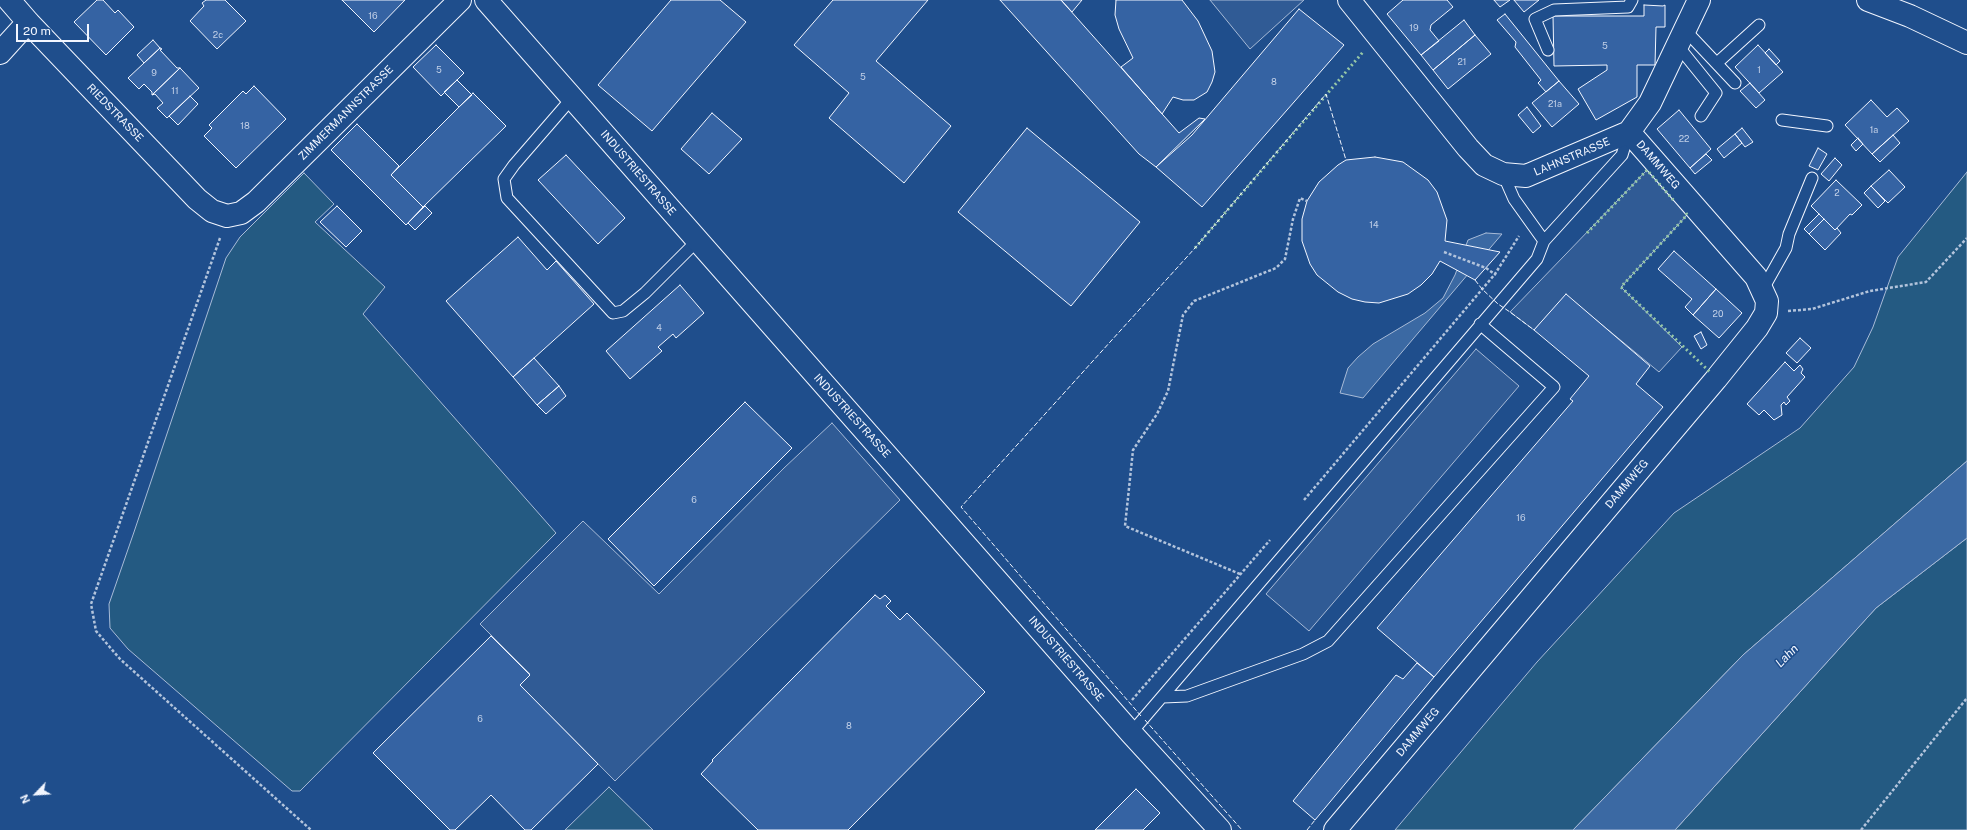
<!DOCTYPE html>
<style>
body{margin:0}
#map{position:relative;width:1967px;height:830px;overflow:hidden;background:#1f4e8c;font-family:"Public Sans",sans-serif}
canvas{display:block}
.north{position:absolute;left:16px;top:774px;width:40px;height:40px;-webkit-text-stroke:3px #1f4e8c;paint-order:stroke;rotate:245deg;font-size:11px;font-weight:700;line-height:16px;text-align:center;color:#f2f6ff}
.north::after{content:'';display:block;margin:auto;width:14px;height:18px;background:#f2f6ff;clip-path:polygon(50% 0,100% 100%,50% 72%,0 100%)}
.scale{position:absolute;left:16px;top:24px;width:73px;height:18px;box-sizing:border-box;border:2px solid #f2f6ff;border-top:0;padding-left:5px;font-size:12px;line-height:14px;white-space:nowrap;color:#f2f6ff;-webkit-text-stroke:3px #1f4e8c;paint-order:stroke}
</style>
<div id="map">
<canvas width="1967" height="830"></canvas>
<div class="north">N</div>
<div class="scale">20 m</div>
</div>
<script>
const context = document.querySelector('canvas').getContext('2d');
context.lineJoin = 'round';
function fill(path, color) { context.fillStyle = color; context.fill(path, 'evenodd'); }
const toPath = rows => new Path2D(rows.map(r => 'M' + r).join(''));
function strokePath(path, color, width, dash) { context.strokeStyle = color; context.lineWidth = width; context.lineCap = dash ? 'butt' : 'round'; context.setLineDash(dash || []); context.stroke(path); }
function write(font, color, halo, rows, align = 'center') {
  context.font = font + ' "Public Sans",sans-serif'; context.lineWidth = 3; context.setLineDash([]); context.textBaseline = 'middle'; context.strokeStyle = halo; context.fillStyle = color; for (const [text, x, y, turn = 0] of rows) {
    context.save(); context.translate(x, y); context.rotate((+turn || 0) * Math.PI / 180); context.textAlign = isNaN(turn) ? turn : align; if (halo) context.strokeText(text, 0, 0); context.fillText(text, 0, 0); context.restore();
  }
}
const green = toPath([
 [1967,172,1967,461,1743,655,1573,830,1395,830,1537,662,1674,513,1800,428,1854,367,1873,327,1898,257,1967,172],
 [304,173,334,204,315,222,385,287,363,314,556,533,300,791,292,791,128,649,110,628,109,604,134,532,226,258,240,237,304,173],
 [1967,538,1967,830,1675,830,1876,608,1967,538],
 [609,787,653,830,565,830,609,787]
]);
fill(green, '#245a82');
strokePath(green, '#a8bbd7', 1);
const parking = toPath([
 [1210,0,1304,0,1250,49,1210,0],
 [1647,170,1687,215,1621,287,1682,347,1659,372,1566,295,1534,330,1510,312,1647,170],
 [1476,349,1519,386,1309,631,1266,594,1476,349],
 [832,423,900,500,615,781,520,685,530,674,480,624,583,521,659,594,784,468,832,423]
]);
fill(parking, '#305b95');
strokePath(parking, '#a8bbd7', 1);
const water = toPath([
 [1486,233,1502,234,1363,398,1340,393,1348,368,1358,357,1373,344,1425,313,1443,298,1455,275,1468,240,1486,233],
 [1967,461,1967,538,1876,608,1675,830,1573,830,1743,655,1967,461]
]);
fill(water, '#3b69a3');
strokePath(water, '#a8bbd7', 1);
const building = toPath([
 [97,0,103,0,115,13,118,10,134,27,106,55,74,22,97,0],
 [206,0,225,0,246,21,217,49,190,21,204,6,202,3,206,0],
 [342,0,405,0,374,32,342,0],
 [671,0,720,0,746,22,652,131,598,85,671,0],
 [833,0,928,0,876,61,951,126,904,183,829,118,849,93,794,45,833,0],
 [1000,0,1061,0,1179,133,1199,118,1205,119,1156,167,1139,154,1000,0],
 [1061,0,1082,0,1072,12,1061,0],
 [1116,0,1182,0,1198,21,1212,51,1215,72,1212,82,1207,92,1194,100,1183,100,1173,97,1162,114,1121,67,1133,58,1119,29,1115,15,1116,0],
 [1403,0,1447,0,1453,7,1431,25,1430,30,1439,41,1421,55,1387,14,1403,0],
 [1494,0,1510,0,1500,7,1494,0],
 [1514,0,1539,0,1524,12,1514,0],
 [1644,5,1663,6,1665,5,1665,27,1656,27,1655,65,1637,65,1637,97,1596,120,1578,89,1607,70,1607,65,1554,66,1553,16,1644,16,1644,5],
 [1299,9,1344,45,1202,207,1156,167,1192,135,1299,9],
 [1505,14,1559,81,1546,92,1538,83,1541,80,1515,47,1516,42,1497,20,1505,14],
 [1464,20,1475,35,1433,70,1421,55,1464,20],
 [1475,35,1491,54,1448,89,1433,70,1475,35],
 [153,40,160,48,144,63,137,55,153,40],
 [436,45,464,73,441,96,413,67,436,45],
 [1758,45,1783,72,1759,93,1735,67,1758,45],
 [160,48,162,49,160,50,177,68,180,68,152,95,152,92,144,84,139,89,128,78,160,48],
 [1769,49,1780,61,1776,65,1765,53,1769,49],
 [180,68,199,88,167,118,157,108,163,103,155,94,152,95,180,68],
 [457,80,472,95,459,107,444,92,457,80],
 [1559,81,1579,104,1552,127,1532,103,1559,81],
 [1750,83,1765,100,1756,108,1740,91,1750,83],
 [254,86,286,119,236,168,204,136,212,128,209,125,243,91,246,94,254,86],
 [473,93,506,126,423,207,391,175,473,93],
 [190,96,198,104,178,125,169,116,190,96],
 [1871,100,1887,117,1897,108,1909,121,1872,154,1845,125,1871,100],
 [1527,107,1541,126,1533,133,1518,115,1527,107],
 [1679,110,1711,149,1690,168,1657,129,1679,110],
 [712,113,742,139,709,174,681,149,712,113],
 [357,124,399,166,391,175,423,207,406,225,331,150,357,124],
 [1027,128,1140,222,1071,306,958,212,1027,128],
 [1742,128,1753,142,1745,147,1735,134,1742,128],
 [1735,134,1742,143,1724,158,1717,149,1735,134],
 [1893,135,1900,143,1880,162,1872,154,1893,135],
 [1858,138,1863,144,1856,151,1851,145,1858,138],
 [1818,148,1827,154,1818,170,1809,166,1818,148],
 [1706,154,1712,160,1695,174,1690,168,1706,154],
 [566,155,625,218,598,244,538,180,566,155],
 [1375,157,1403,162,1428,180,1437,192,1447,220,1445,241,1500,252,1475,280,1440,261,1432,274,1421,285,1408,294,1379,303,1365,302,1352,299,1338,292,1317,275,1310,264,1302,241,1302,219,1307,201,1319,182,1338,165,1346,160,1375,157],
 [1835,158,1842,165,1829,181,1821,174,1835,158],
 [1889,170,1905,187,1888,203,1871,186,1889,170],
 [1836,180,1862,205,1852,215,1850,214,1835,230,1811,206,1836,180],
 [1871,186,1885,201,1878,208,1864,193,1871,186],
 [337,206,362,231,346,247,320,222,337,206],
 [425,206,432,213,415,230,408,223,425,206],
 [1819,214,1824,219,1809,234,1804,229,1819,214],
 [1824,219,1835,230,1837,228,1841,233,1825,250,1809,234,1824,219],
 [518,237,547,270,556,261,594,304,513,377,446,301,518,237],
 [1674,251,1716,289,1693,315,1685,307,1692,299,1658,269,1674,251],
 [680,285,704,313,676,338,673,334,658,347,662,351,630,379,606,351,680,285],
 [1716,289,1742,313,1719,338,1693,315,1716,289],
 [1566,294,1650,366,1636,384,1663,407,1434,677,1377,628,1573,401,1570,399,1589,376,1534,330,1566,294],
 [1701,332,1707,345,1701,349,1694,336,1701,332],
 [1800,338,1811,348,1797,363,1786,353,1800,338],
 [534,358,559,386,537,405,513,377,534,358],
 [1785,362,1794,371,1800,365,1803,369,1801,373,1805,377,1787,397,1790,401,1786,405,1784,402,1781,405,1782,415,1774,420,1764,410,1759,415,1747,404,1785,362],
 [559,386,566,396,546,414,537,405,559,386],
 [745,402,792,448,654,586,608,539,745,402],
 [875,595,880,599,885,595,891,601,886,606,900,620,907,613,985,692,848,830,758,830,701,774,713,761,712,760,875,595],
 [491,636,530,675,520,685,598,764,531,830,525,830,491,795,455,830,450,830,373,753,491,636],
 [1417,663,1434,677,1315,820,1293,801,1396,675,1403,679,1417,663],
 [1136,789,1160,813,1143,830,1095,830,1136,789]
]);
fill(building, '#3563a3');
strokePath(building, '#f2f6ff', 1);
const lane = toPath([
 [1685,30,1735,83],
 [1678,46,1716,93,1701,116],
 [1548,50,1535,19,1554,10,1628,7,1632,0],
 [1717,63,1759,25],
 [572,98,514,165,504,179,507,198,613,313,623,311,645,293,697,241],
 [1782,120,1827,126],
 [1503,174,1514,199,1544,241],
 [1763,289,1786,248,1789,234,1812,178],
 [1163,697,1187,696,1303,654,1328,641,1554,387,1480,324],
 [1131,733,1537,259,1544,241,1622,155,1629,132]
]);
const street = toPath([
 [9,0,28,22,197,199,212,211,227,216,241,213,256,202,460,0],
 [486,0,1131,733,1220,830],
 [1349,0,1468,148,1484,165,1503,174,1526,176,1629,132,1650,103,1699,0],
 [0,53,28,22],
 [1335,830,1716,379,1757,328,1766,313,1767,301,1756,277,1629,132]
]);
const secondary = toPath([
 [1868,0,1910,16,1967,43]
]);
strokePath(lane, '#f2f6ff', 13);
strokePath(street, '#f2f6ff', 24);
strokePath(secondary, '#f2f6ff', 24);
strokePath(toPath([
 [220,238,91,604,96,631,120,659,311,830],
 [1444,252,1486,268,1496,275],
 [1788,311,1812,309,1870,291,1926,282,1967,238],
 [1304,500,1495,274,1519,236],
 [1240,574,1125,526,1133,450,1157,414,1168,391,1183,315,1194,301,1276,268,1285,259,1293,219,1300,198,1307,201],
 [1132,700,1270,540],
 [1861,830,1967,698]
]), '#b3c4dc', 2.5, [3, 2]);
strokePath(lane, '#1f4e8c', 11);
strokePath(street, '#1f4e8c', 22);
strokePath(secondary, '#1f4e8c', 22);
strokePath(toPath([
 [1686,213,1687,215,1621,287,1711,373],
 [1587,233,1647,170,1675,202],
 [1195,248,1363,52]
]), '#97c8a6', 3, [2, 3]);
strokePath(toPath([
 [1475,280,1482,289,1498,304,1510,312,1534,330],
 [1141,716,961,507,1195,248,1326,94,1346,160],
 [1145,720,1242,830],
 [1307,830,1315,820]
]), '#f2f6ff', 1, [5, 2]);
write('9px', '#c3d1e8', null, [
 ["16",373,16],
 ["19",1414,28],
 ["2c",218,35],
 ["5",1605,46],
 ["21",1462,62],
 ["5",439,70],
 ["1",1759,70],
 ["9",154,73],
 ["5",863,77],
 ["8",1274,82],
 ["11",175,91],
 ["21a",1555,104],
 ["18",245,126],
 ["1a",1874,130],
 ["22",1684,139],
 ["2",1837,193],
 ["14",1374,225],
 ["20",1718,314],
 ["4",659,328],
 ["6",694,500],
 ["16",1521,518],
 ["6",480,719],
 ["8",849,726]
]);
write('11px', '#f2f6ff', '#1f4e8c', [
 ["RIEDSTRASSE",115,113,46],
 ["ZIMMERMANNSTRASSE",346,113,-45],
 ["LAHNSTRASSE",1572,157,-23],
 ["DAMMWEG",1658,165,49],
 ["INDUSTRIESTRASSE",638,173,49],
 ["INDUSTRIESTRASSE",852,416,48],
 ["DAMMWEG",1627,484,-50],
 ["INDUSTRIESTRASSE",1066,659,49],
 ["DAMMWEG",1418,732,-50]
]);
write('italic 12px', '#f2f6ff', '#1f4e8c', [
 ["Lahn",1787,656,-46]
]);
</script>
